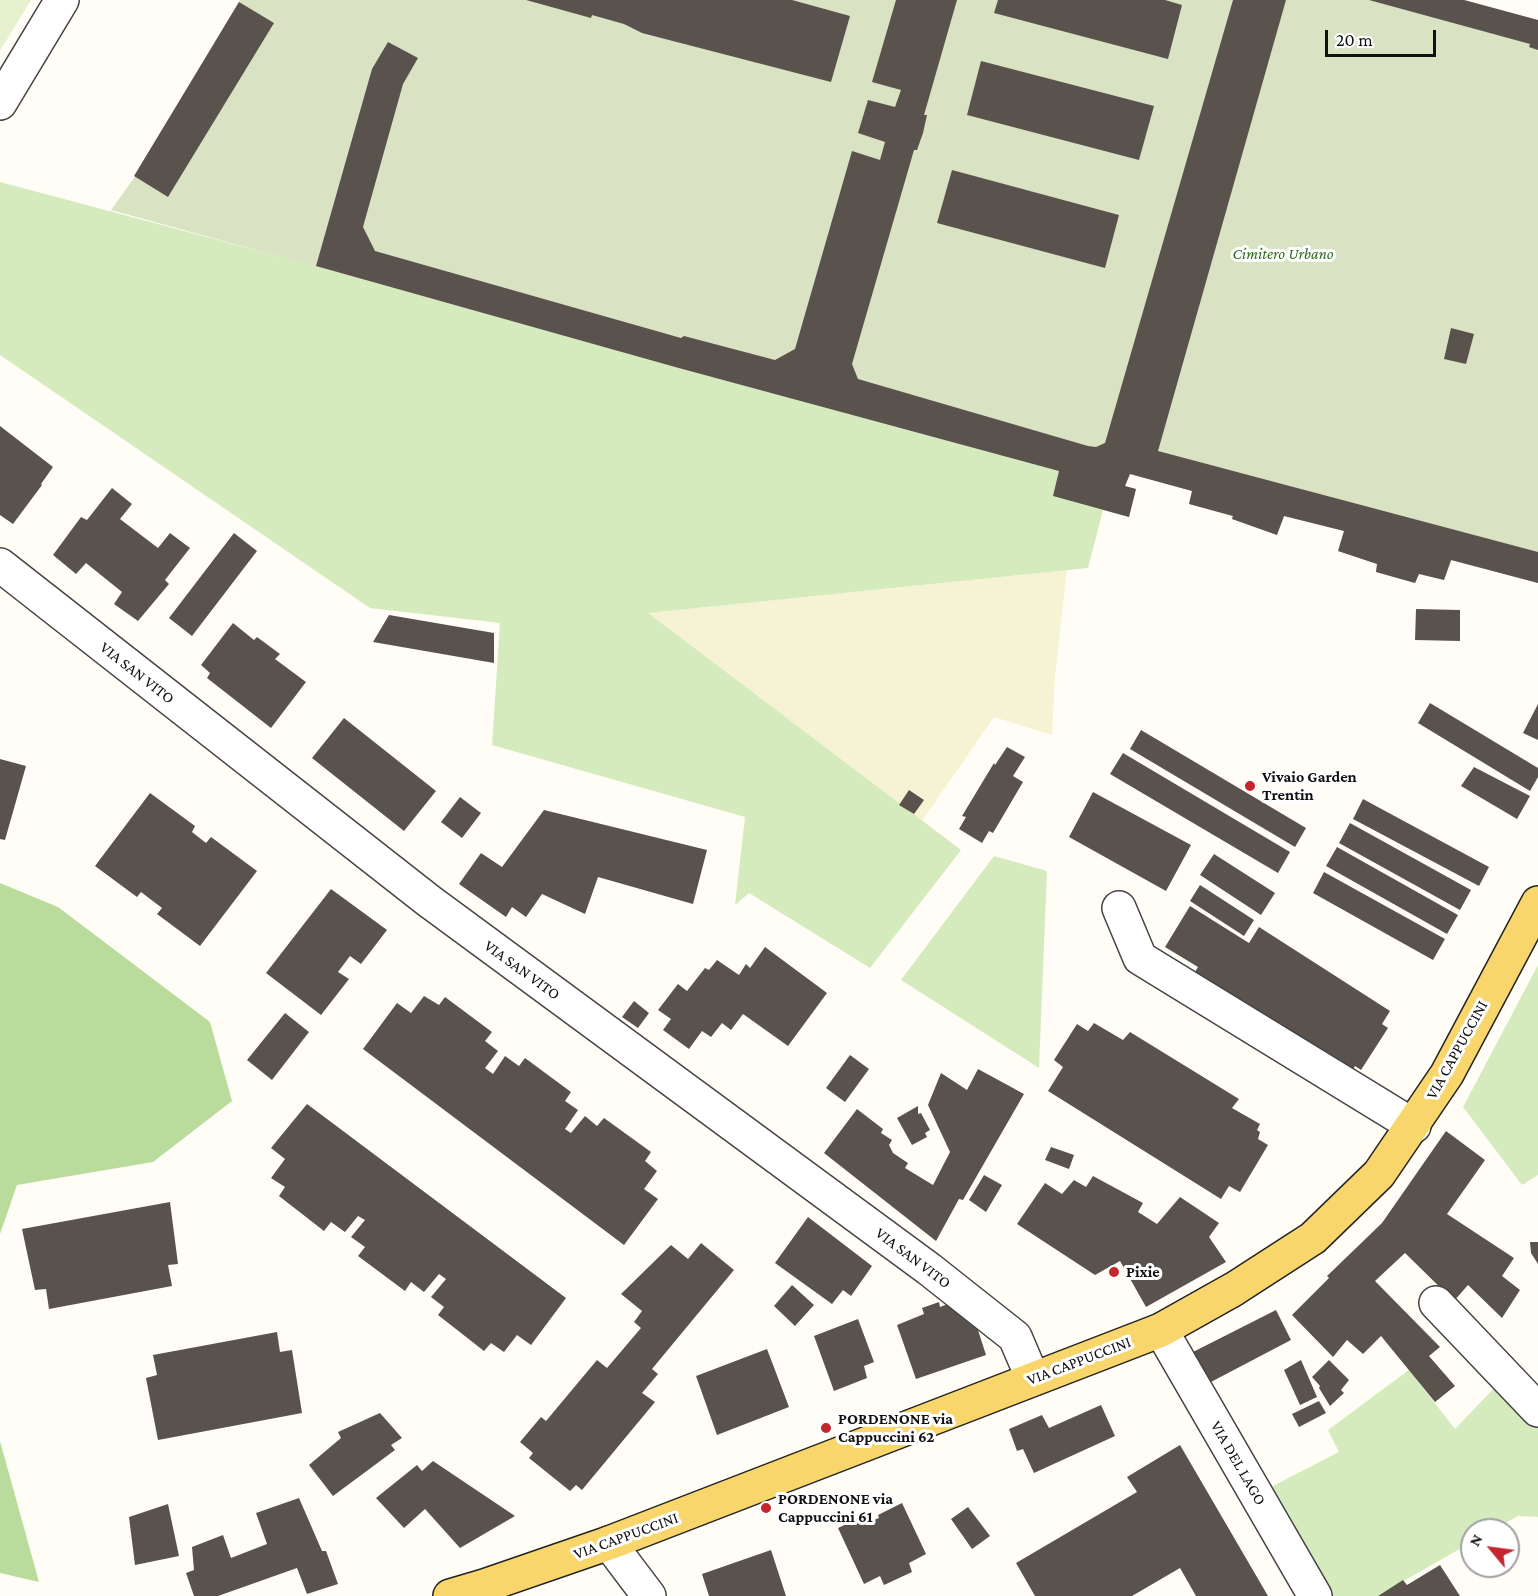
<!DOCTYPE html>
<style>
body{margin:0}
#map{position:relative;width:1538px;height:1596px;overflow:hidden;background:#fffdf5;font-family:"Crimson Pro",serif}
canvas{display:block}
.north{position:absolute;left:1460px;top:1518px;width:60px;height:60px;box-sizing:border-box;background:#fff;border:2px solid #a0a0a0;border-radius:50%;rotate:299deg;font-size:16px;font-weight:700;line-height:24px;text-align:center;color:#111}
.north::after{content:'';display:block;margin:auto;width:21px;height:27px;background:#c4262e;clip-path:polygon(50% 0,100% 100%,50% 72%,0 100%)}
.scale{position:absolute;left:1325px;top:30px;width:111px;height:27px;box-sizing:border-box;border:3px solid #111;border-top:0;padding-left:8px;font-size:18px;line-height:21px;white-space:nowrap;color:#111;-webkit-text-stroke:4px #fff;paint-order:stroke}
</style>
<div id="map">
<canvas width="1538" height="1596"></canvas>
<div class="north">N</div>
<div class="scale">20 m</div>
</div>
<script>
const context = document.querySelector('canvas').getContext('2d');
context.lineJoin = 'round';
function fill(path, color) { context.fillStyle = color; context.fill(path, 'evenodd'); }
const toPath = rows => new Path2D(rows.map(r => 'M' + r).join(''));
function strokePath(path, color, width, dash) { context.strokeStyle = color; context.lineWidth = width; context.lineCap = dash ? 'butt' : 'round'; context.setLineDash(dash || []); context.stroke(path); }
function write(font, color, halo, rows, align = 'center') {
  context.font = font + ' "Crimson Pro",serif'; context.lineWidth = 6; context.setLineDash([]); context.textBaseline = 'middle'; context.strokeStyle = halo; context.fillStyle = color; for (const [text, x, y, turn = 0] of rows) {
    context.save(); context.translate(x, y); context.rotate((+turn || 0) * Math.PI / 180); context.textAlign = isNaN(turn) ? turn : align; if (halo) context.strokeText(text, 0, 0); context.fillText(text, 0, 0); context.restore();
  }
}
fill(toPath([
 [1067,570,1055,676,1052,735,994,717,922,821,647,613]
]), '#f6f3d4');
fill(toPath([
 [0,182,316,266,675,367,1059,471,1053,496,1103,510,1088,568,648,613,961,850,870,968,749,893,735,905,745,817,492,745,500,623,370,608,0,355],
 [994,856,1047,871,1039,1068,901,980],
 [1538,965,1538,1175,1522,1185,1463,1107],
 [1409,1370,1455,1429,1496,1386,1538,1427,1538,1517,1518,1516,1493,1530,1472,1530,1472,1542,1377,1596,1332,1596,1267,1489,1339,1452,1328,1430]
]), '#d5ebbd');
fill(toPath([
 [0,883,58,907,210,1022,232,1101,153,1162,17,1185,0,1234],
 [0,1441,39,1582,0,1573]
]), '#b9dc9c');
fill(toPath([
 [240,0,1465,0,1538,20,1538,583,1452,560,1444,580,1419,574,1415,583,1376,572,1377,564,1338,551,1344,531,1284,516,1277,535,1232,519,1232,516,1189,504,1192,491,1130,474,1125,486,1136,489,1129,517,1053,496,1058,471,111,210,134,178]
]), '#d9e3c4');
fill(toPath([
 [0,0,31,0,0,51]
]), '#e6f2cf');
fill(toPath([
 [526,0,792,0,850,16,831,82,642,33,624,24,592,15,591,18],
 [896,0,957,0,924,115,927,115,923,133,917,150,914,150,852,364,858,379,1088,446,1096,447,1105,443,1233,0,1286,0,1158,451,1538,552,1538,583,1451,560,1444,580,1419,574,1415,583,1376,572,1377,564,1338,551,1344,531,1284,516,1277,535,1232,519,1233,516,1189,504,1192,491,1130,474,1125,486,1136,489,1129,517,1053,496,1059,471,675,367,316,266,372,69,388,42,418,58,403,84,363,227,375,251,681,338,684,336,775,360,795,349,852,151,880,160,885,142,858,133,868,100,895,107,901,90,872,82],
 [998,0,1165,0,1182,5,1168,59,994,13],
 [1369,0,1464,0,1538,20,1538,50,1529,47,1530,44],
 [239,2,274,23,168,197,134,176],
 [981,61,1154,106,1139,160,967,115],
 [952,170,1119,215,1105,268,937,223],
 [1451,328,1474,334,1466,364,1444,359],
 [0,426,53,467,41,484,42,485,13,524,0,515],
 [112,488,132,504,120,519,158,548,170,533,190,548,165,580,169,584,138,621,114,604,122,592,86,563,76,574,53,555,81,517,87,520],
 [234,533,257,551,192,636,169,618],
 [1416,609,1460,610,1460,641,1415,640],
 [389,615,494,633,494,663,373,642],
 [233,623,254,640,257,637,280,654,275,659,306,682,271,728,207,678,210,673,201,665],
 [1430,703,1538,768,1538,777,1530,791,1418,723],
 [1538,704,1538,740,1523,733],
 [344,718,436,791,404,831,312,758],
 [1141,730,1306,828,1295,847,1130,749],
 [1007,747,1025,757,1013,776,1023,782,993,833,989,831,982,843,959,829,966,817,962,816,994,763,995,765],
 [1123,753,1290,852,1278,873,1110,774],
 [0,759,26,766,5,840,0,839],
 [1474,767,1530,796,1517,819,1461,786],
 [909,790,924,800,914,814,899,805],
 [1093,792,1191,845,1166,891,1069,837],
 [150,793,195,826,192,832,206,843,211,837,257,871,200,946,157,914,162,908,141,892,137,897,95,866],
 [460,797,481,813,462,838,441,822],
 [1363,799,1489,867,1479,886,1353,819],
 [544,810,707,850,693,904,598,877,585,914,542,894,526,917,512,907,506,917,459,884,481,853,502,867],
 [1350,823,1471,890,1460,910,1339,843],
 [1337,847,1458,915,1447,934,1326,866],
 [1214,854,1275,893,1261,915,1200,875],
 [1324,872,1445,939,1433,960,1313,893],
 [1200,885,1254,920,1244,936,1190,901],
 [331,889,387,930,361,964,350,956,338,972,349,979,321,1015,266,973],
 [1190,906,1249,943,1259,927,1390,1011,1382,1024,1388,1028,1361,1070,1355,1066,1350,1074,1193,975,1198,967,1165,947],
 [765,947,827,993,788,1046,743,1014,731,1030,722,1023,711,1037,702,1031,689,1049,663,1030,671,1019,658,1010,678,984,687,991,705,968,709,970,717,960,739,975,746,964,750,968],
 [424,996,439,1005,445,997,492,1032,485,1041,498,1051,485,1068,493,1074,505,1056,519,1066,525,1058,571,1092,565,1101,578,1110,565,1129,571,1133,585,1116,597,1126,604,1118,651,1152,645,1161,657,1171,644,1189,658,1199,624,1245,363,1049,397,1003,411,1013],
 [634,1001,649,1013,638,1028,622,1017],
 [285,1013,309,1032,272,1080,247,1060],
 [1094,1023,1123,1040,1130,1032,1239,1099,1232,1108,1260,1124,1257,1130,1260,1132,1258,1139,1268,1145,1240,1192,1229,1186,1221,1199,1048,1091,1063,1067,1054,1060,1077,1024,1088,1031],
 [850,1055,869,1069,845,1102,826,1088],
 [978,1069,1024,1094,963,1200,959,1199,936,1241,824,1153,857,1109,883,1129,881,1133,892,1140,889,1145,893,1153,908,1163,905,1168,933,1185,950,1152,928,1105,941,1073,967,1090],
 [307,1104,566,1298,531,1345,517,1335,504,1352,491,1343,484,1351,438,1315,444,1307,431,1297,446,1279,439,1274,424,1292,411,1282,405,1291,358,1256,365,1247,351,1237,365,1220,358,1216,345,1232,331,1222,324,1231,279,1196,285,1187,271,1178,285,1159,271,1148],
 [918,1106,918,1114,921,1113,930,1130,925,1133,927,1137,912,1145,897,1118],
 [1446,1131,1485,1160,1447,1214,1514,1258,1502,1276,1520,1290,1502,1318,1468,1285,1454,1301,1405,1253,1375,1281,1440,1347,1429,1356,1455,1386,1435,1402,1381,1336,1363,1354,1347,1340,1333,1357,1292,1315,1329,1278,1327,1276,1382,1223],
 [1051,1147,1074,1155,1069,1169,1045,1160],
 [984,1175,1002,1185,986,1212,969,1200],
 [1093,1176,1143,1203,1138,1212,1157,1224,1180,1197,1219,1223,1209,1237,1226,1262,1146,1307,1120,1261,1095,1275,1017,1224,1045,1183,1062,1194,1074,1180,1086,1187],
 [170,1202,178,1264,168,1265,172,1286,49,1309,46,1289,35,1290,22,1229],
 [808,1217,872,1266,851,1296,843,1290,832,1304,775,1263],
 [1530,1242,1538,1242,1538,1264,1531,1253],
 [701,1243,734,1270,652,1369,658,1374,642,1393,655,1402,582,1490,576,1485,570,1491,529,1458,533,1453,520,1442,541,1417,546,1421,597,1360,607,1368,641,1328,634,1322,642,1311,621,1294,671,1245,688,1259],
 [792,1285,814,1305,795,1326,774,1306],
 [939,1302,940,1307,948,1304,977,1327,986,1355,916,1379,897,1325,924,1314,922,1308],
 [1276,1310,1291,1340,1209,1383,1193,1352],
 [858,1319,874,1362,864,1366,867,1378,834,1391,814,1336],
 [277,1332,280,1352,292,1350,302,1413,158,1440,146,1378,157,1375,153,1355],
 [767,1349,789,1407,717,1435,696,1376],
 [1301,1360,1317,1397,1300,1405,1284,1370],
 [1329,1360,1349,1380,1341,1390,1344,1393,1330,1406,1319,1388,1320,1386,1312,1377],
 [1319,1401,1326,1413,1299,1427,1292,1414],
 [1101,1405,1115,1436,1034,1473,1023,1449,1017,1451,1009,1429,1042,1415,1049,1428],
 [380,1413,402,1438,391,1445,395,1450,333,1496,309,1465,341,1438,338,1432],
 [1180,1445,1268,1596,1196,1596,1180,1568,1132,1596,1035,1596,1016,1563,1137,1492,1127,1477],
 [433,1461,515,1516,460,1548,425,1509,404,1528,376,1498,417,1465,422,1471],
 [299,1498,322,1551,326,1551,338,1584,307,1594,297,1568,218,1596,194,1596,186,1573,194,1570,192,1547,223,1535,231,1558,267,1544,256,1513],
 [902,1503,926,1554,909,1563,912,1572,884,1585,880,1576,864,1584,838,1528,866,1515,869,1522,879,1518,878,1515],
 [168,1504,179,1556,135,1565,129,1517],
 [968,1507,990,1536,972,1549,951,1519],
 [771,1550,786,1596,709,1596,702,1574],
 [1440,1565,1460,1596,1378,1596,1403,1580,1407,1585]
]), '#5a524d');
const minor = toPath([
 [0,103,62,0],
 [0,565,429,901,929,1269,1015,1337,1033,1379],
 [1119,908,1140,958,1414,1126],
 [1436,1303,1538,1410],
 [1161,1330,1315,1596],
 [609,1543,649,1596]
]);
const major = toPath([
 [450,1596,484,1586,609,1543,1161,1330,1234,1289,1313,1238,1379,1174,1447,1074,1538,903]
]);
strokePath(minor, '#444', 36);
strokePath(major, '#222', 36);
strokePath(minor, '#fff', 33);
strokePath(major, '#f9d66b', 33);
for (const [x, y, r, color] of [
 [1250,786,6,"#c4262e"],
 [1114,1272,6,"#c4262e"],
 [826,1428,6,"#c4262e"],
 [766,1508,6,"#c4262e"]
]) { const dot = new Path2D(); dot.arc(x, y, r, 0, 2 * Math.PI); context.fillStyle = color; context.fill(dot); strokePath(dot, '#fff', 2); }
write('italic 16px', '#2f6b1f', '#fff', [
 ["Cimitero Urbano",1283,254]
]);
write('16px', '#111', '#fff', [
 ["VIA SAN VITO",137,673,38],
 ["VIA SAN VITO",522,970,36],
 ["VIA CAPPUCCINI",1457,1050,-61],
 ["VIA SAN VITO",913,1258,37],
 ["VIA CAPPUCCINI",1079,1361,-21],
 ["VIA DEL LAGO",1238,1463,60],
 ["VIA CAPPUCCINI",626,1536,-20]
]);
write('bold 16px', '#111', '#fff', [
 ["Vivaio Garden",1262,777],
 ["Trentin",1262,795],
 ["Pixie",1126,1272],
 ["PORDENONE via",838,1419],
 ["Cappuccini 62",838,1437],
 ["PORDENONE via",778,1499],
 ["Cappuccini 61",778,1517]
], 'left');
</script>
